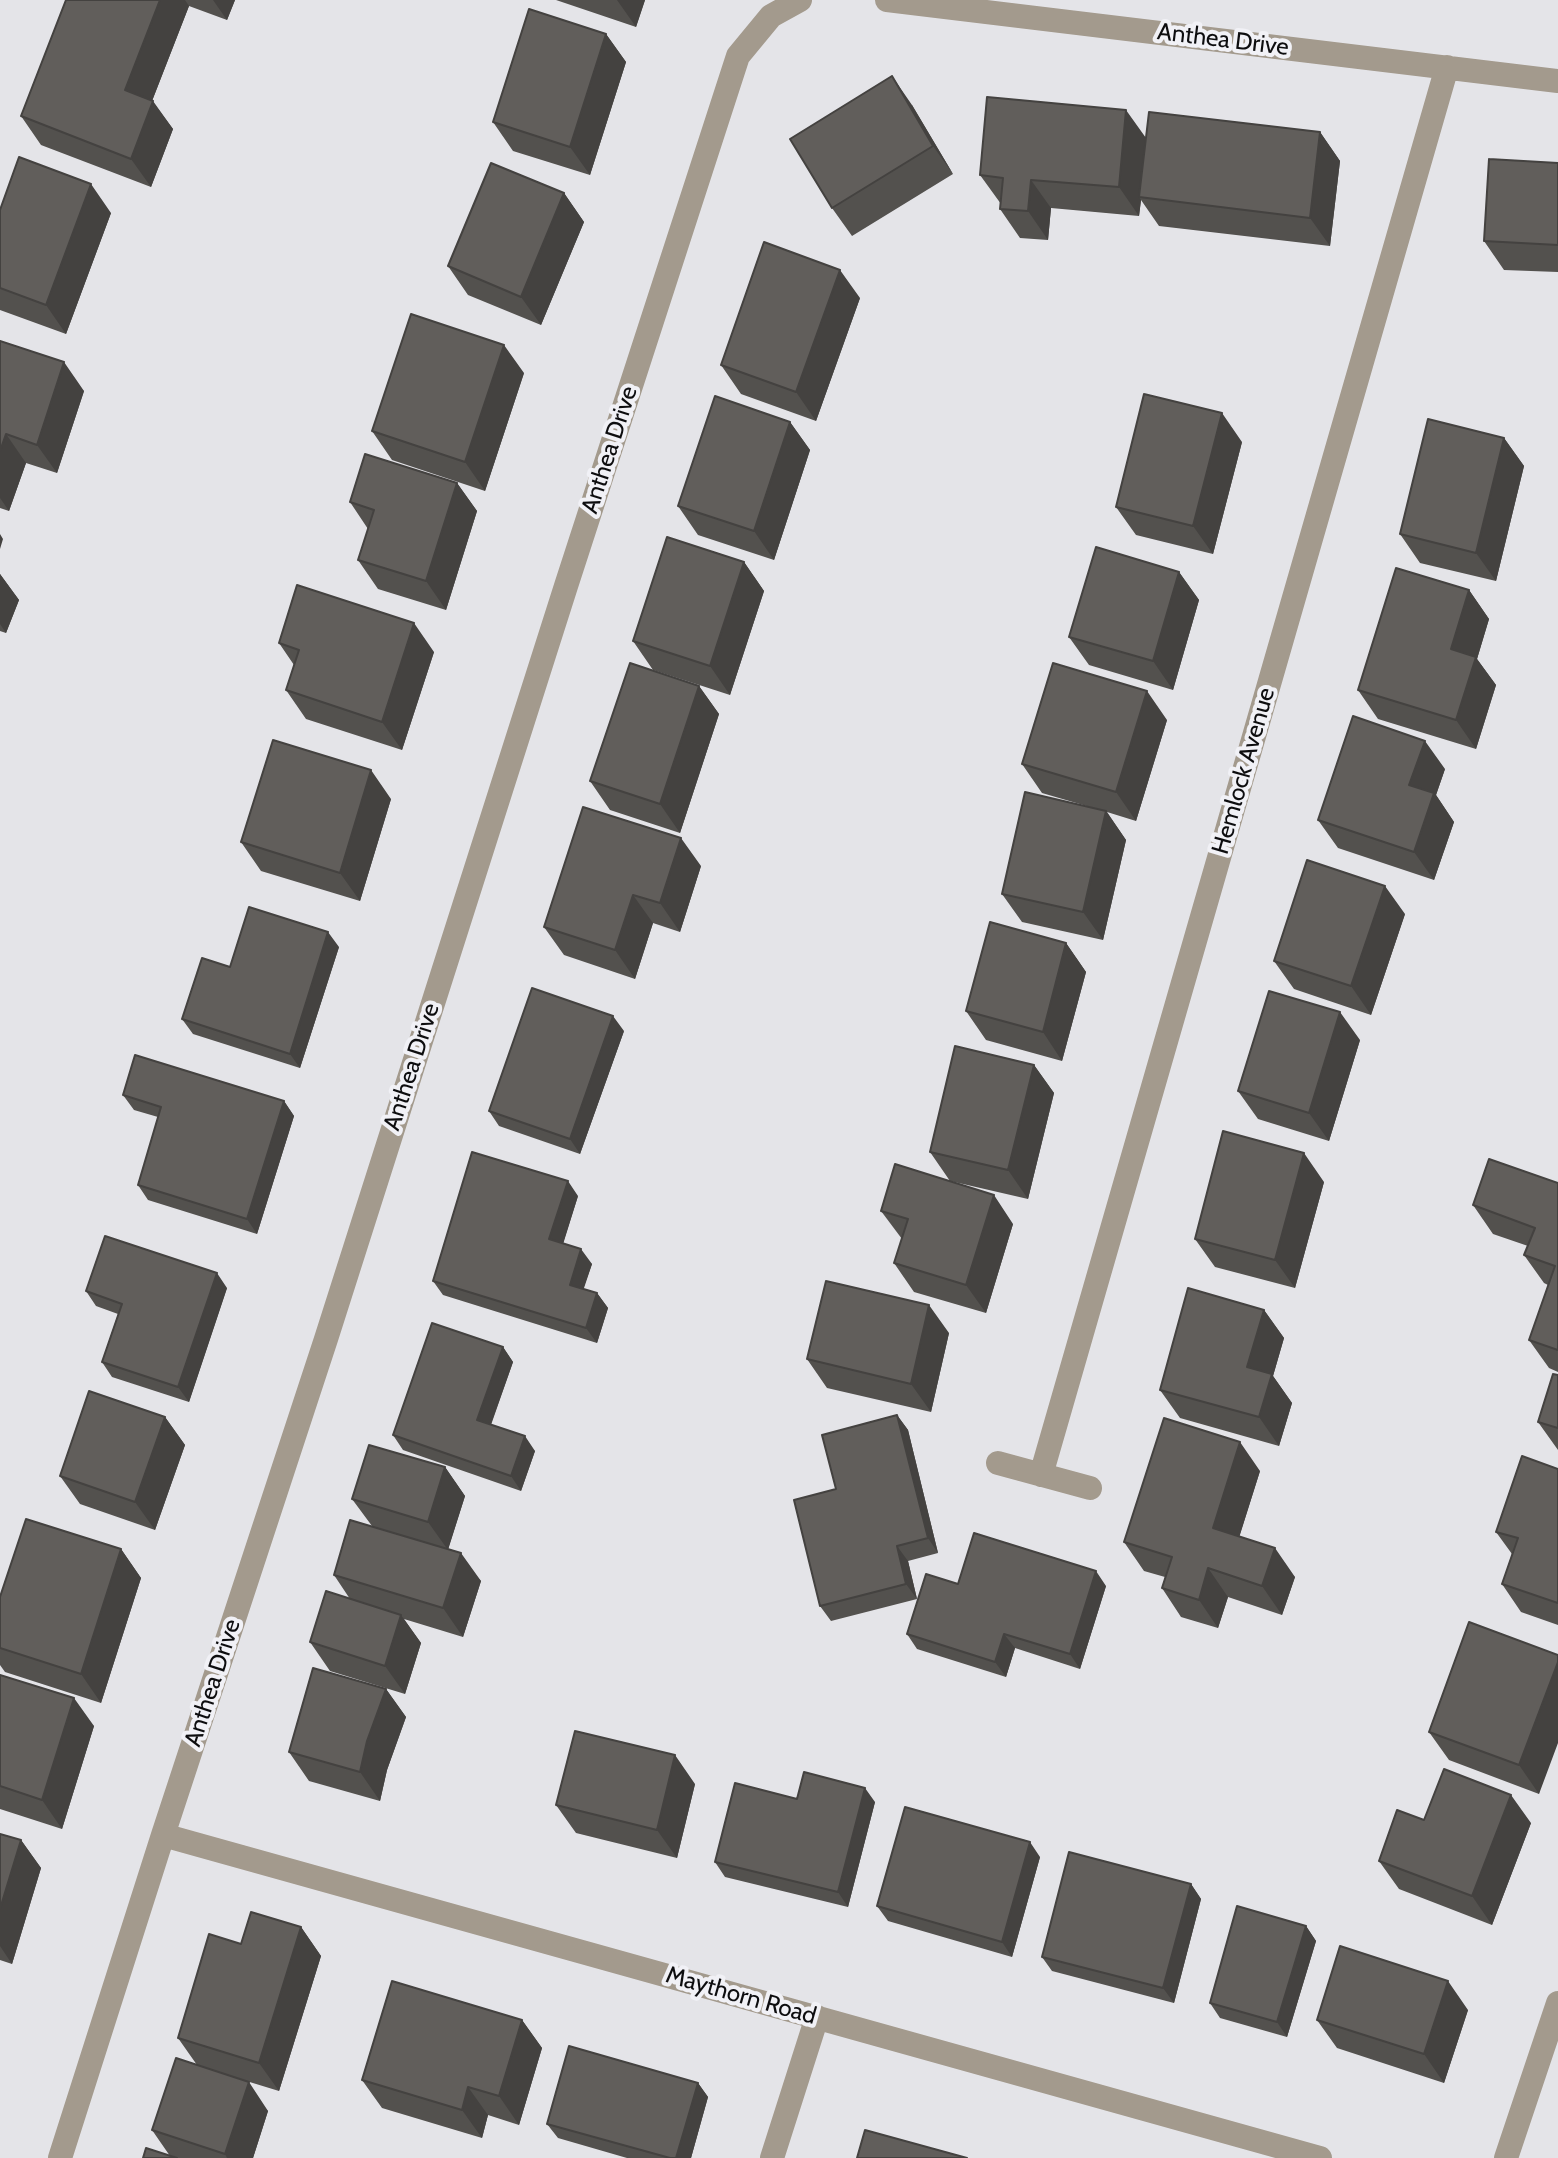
<!DOCTYPE html>
<style>
body{margin:0}
canvas{display:block;background:#e4e4e8}
</style>
<canvas width="1558" height="2158"></canvas>
<script>
const context = document.querySelector('canvas').getContext('2d');
context.lineJoin = 'round';
const toPath = rows => new Path2D(rows.map(r => 'M' + r).join(''));
function strokePath(path, color, width, dash) { context.strokeStyle = color; context.lineWidth = width; context.lineCap = dash ? 'butt' : 'round'; context.setLineDash(dash || []); context.stroke(path); }
function fill(path, color) { context.fillStyle = color; context.fill(path, 'evenodd'); }
function write(font, color, halo, rows, align = 'center') {
  context.font = font + ' Cabin,sans-serif'; context.lineWidth = 8; context.setLineDash([]); context.textBaseline = 'middle'; context.strokeStyle = halo; context.fillStyle = color; for (const [text, x, y, turn = 0] of rows) {
    context.save(); context.translate(x, y); context.rotate((+turn || 0) * Math.PI / 180); context.textAlign = isNaN(turn) ? turn : align; if (halo) context.strokeText(text, 0, 0); context.fillText(text, 0, 0); context.restore();
  }
}
strokePath(toPath([
 [887,0,1558,81],
 [998,1463,1090,1488],
 [1041,1475,1447,67],
 [163,1835,1320,2158],
 [60,2158,163,1835,326,1339,566,586,738,56,771,16,800,0],
 [772,2158,817,2017],
 [1506,2158,1558,2003]
]), '#a39a8d', 24);
fill(toPath([
 [66,0,235,0,227,20,189,6,152,101,173,129,151,187,41,145,21,116],
 [556,0,645,0,636,27],
 [606,34,626,62,590,175,513,151,493,122],
 [912,105,953,174,852,236,832,208],
 [1320,132,1340,161,1330,246,1159,226,1141,200,1139,216,1051,208,1048,240,1020,238,1000,209,1001,204,980,175,1146,137],
 [1558,163,1558,272,1504,270,1484,241],
 [564,193,584,222,541,325,468,295,448,266],
 [0,210,111,213,66,334,0,310],
 [860,298,816,421,741,394,721,365],
 [0,341,84,391,57,473,26,463,9,511,0,508],
 [524,373,485,491,392,460,372,431],
 [790,422,810,450,774,560,698,535,678,506],
 [1504,438,1524,466,1496,581,1420,563,1400,534],
 [1242,442,1213,554,1136,535,1116,507],
 [457,483,477,511,446,610,378,589,358,560,368,529,350,502],
 [744,562,764,591,730,695,653,670,633,641],
 [1179,572,1199,600,1173,690,1089,665,1069,637],
 [0,574,19,600,6,633,0,631],
 [1469,590,1489,619,1477,659,1496,685,1476,749,1378,719,1358,690],
 [279,643,434,652,402,750,306,719,286,690,294,665],
 [699,686,719,714,680,833,610,810,590,781],
 [1167,720,1136,821,1107,812,1126,840,1103,940,1022,922,1002,894,1090,807,1042,793,1022,764],
 [1445,769,1436,795,1454,822,1434,880,1338,848,1318,820],
 [391,799,360,901,261,871,241,842],
 [701,866,680,932,653,923,635,979,564,955,544,927],
 [1405,914,1371,1015,1294,989,1274,961],
 [1066,943,1086,972,1062,1061,986,1040,966,1011],
 [339,947,300,1068,193,1034,182,1019,230,967],
 [624,1031,580,1154,499,1126,489,1111],
 [1360,1040,1329,1141,1258,1119,1238,1091],
 [1034,1065,1054,1093,1028,1199,950,1181,930,1152],
 [123,1095,284,1101,294,1116,257,1234,148,1200,138,1185,158,1117,134,1110],
 [1324,1182,1295,1288,1215,1267,1195,1239],
 [1558,1183,1558,1372,1549,1368,1529,1340,1548,1285,1544,1283,1524,1255,1528,1246,1493,1234,1473,1205],
 [578,1196,563,1243,592,1264,583,1289,597,1293,608,1308,597,1343,443,1295,433,1281],
 [881,1211,1013,1224,986,1313,914,1292,894,1263,902,1239],
 [227,1288,189,1402,112,1377,102,1362,118,1314,96,1306,86,1291],
 [1264,1310,1284,1338,1273,1376,1292,1403,1279,1446,1180,1418,1160,1390],
 [949,1333,931,1412,827,1388,807,1359],
 [503,1347,513,1362,491,1425,535,1451,521,1491,403,1450,393,1435],
 [1558,1375,1558,1450,1538,1422],
 [897,1415,908,1430,938,1553,908,1561,917,1599,831,1621,820,1606,836,1489],
 [165,1417,185,1445,155,1530,80,1504,60,1476],
 [445,1467,465,1496,448,1549,481,1581,463,1637,404,1619,421,1643,405,1694,330,1671,310,1642,350,1599,334,1575,372,1526,352,1499],
 [1558,1469,1558,1625,1521,1612,1502,1584,1512,1554,1496,1532],
 [1260,1471,1239,1537,1295,1577,1282,1615,1228,1597,1218,1628,1181,1617,1162,1588,1165,1577,1144,1571,1124,1542],
 [121,1549,141,1578,101,1703,5,1672,0,1665,0,1597],
 [958,1584,1106,1586,1080,1669,1015,1648,1006,1677,917,1649,907,1634],
 [1558,1655,1539,1794,1449,1760,1429,1732],
 [0,1675,94,1726,62,1829,0,1809],
 [386,1689,406,1717,387,1770,380,1801,309,1781,289,1752],
 [695,1784,677,1858,576,1833,556,1805],
 [797,1799,875,1802,848,1907,725,1877,715,1862],
 [1424,1820,1531,1823,1492,1925,1399,1889,1379,1861],
 [0,1834,21,1840,41,1868,12,1964,0,1960],
 [1040,1857,1012,1957,888,1921,877,1906],
 [1191,1884,1201,1899,1174,2003,1052,1971,1042,1957],
 [1306,1926,1316,1941,1287,2037,1220,2018,1210,2003],
 [301,1927,321,1956,279,2091,230,2076,268,2111,253,2158,143,2158,170,2156,152,2130,197,2065,178,2038,241,1944],
 [1468,2010,1444,2083,1337,2048,1317,2020],
 [522,2020,542,2048,519,2125,488,2115,482,2138,382,2108,362,2080],
 [698,2083,708,2097,691,2158,627,2158,558,2138,547,2124]
]), '#53514e');
fill(toPath([
 [160,0,185,0,189,6,145,119,125,90],
 [213,0,235,0,227,20],
 [617,0,645,0,636,27],
 [606,34,626,62,590,175,570,147],
 [892,76,912,105,953,174,933,146],
 [153,101,173,129,151,187,131,159],
 [1126,110,1146,138,1139,197,1141,200,1139,216,1119,187],
 [1320,132,1340,161,1330,246,1310,218],
 [1031,180,1051,208,1048,240,1028,211],
 [91,184,111,213,66,334,46,305],
 [564,193,584,222,541,325,521,297],
 [840,270,860,298,816,421,796,392],
 [504,345,524,373,485,491,465,462],
 [64,362,84,391,57,473,37,445],
 [1222,413,1242,442,1213,554,1193,526],
 [790,422,810,450,774,560,754,531],
 [6,434,26,463,9,511,0,498,0,451],
 [1504,438,1524,466,1496,581,1476,553],
 [457,483,477,511,446,610,426,581],
 [0,534,3,539,0,549],
 [744,562,764,591,730,695,710,666],
 [1179,572,1199,600,1173,690,1153,661],
 [0,574,19,600,6,633,0,624],
 [1469,590,1489,619,1477,659,1496,685,1476,749,1456,720,1451,649],
 [414,623,434,652,402,750,382,722],
 [699,686,719,714,680,833,660,804],
 [1147,691,1167,720,1136,821,1116,792],
 [1425,741,1445,769,1436,795,1454,822,1434,880,1414,852,1409,785],
 [371,770,391,799,360,901,340,873],
 [1106,811,1126,840,1103,940,1083,912],
 [681,838,701,866,680,932,660,903],
 [1385,886,1405,914,1371,1015,1351,986],
 [633,895,653,923,635,979,615,950],
 [328,932,339,947,300,1068,290,1054],
 [1066,943,1086,972,1062,1061,1043,1032],
 [1340,1012,1360,1040,1329,1141,1309,1113],
 [613,1016,624,1031,580,1154,570,1139],
 [1034,1065,1054,1093,1028,1199,1008,1170],
 [284,1101,294,1116,257,1234,247,1219],
 [1304,1153,1324,1182,1295,1288,1275,1260],
 [568,1181,578,1196,560,1254,549,1239],
 [994,1195,1013,1224,986,1313,966,1285],
 [581,1249,592,1264,580,1300,570,1285],
 [217,1273,227,1288,189,1402,178,1387],
 [597,1293,608,1308,597,1343,586,1328],
 [929,1305,949,1333,931,1412,911,1384],
 [1264,1310,1284,1338,1273,1376,1292,1403,1279,1446,1259,1417,1247,1367],
 [503,1347,513,1362,487,1435,477,1420],
 [897,1415,908,1430,938,1553,928,1538],
 [165,1417,185,1445,155,1530,135,1502],
 [525,1436,535,1451,521,1491,511,1476],
 [1240,1442,1260,1471,1233,1557,1213,1528],
 [445,1467,465,1496,448,1550,428,1522],
 [897,1546,908,1561,917,1599,906,1584],
 [1275,1548,1295,1577,1282,1615,1262,1586],
 [121,1549,141,1578,101,1703,81,1674],
 [461,1553,481,1581,463,1637,443,1608],
 [1208,1568,1228,1597,1218,1628,1199,1600],
 [1096,1571,1106,1586,1080,1669,1070,1654],
 [401,1615,421,1643,405,1694,385,1666],
 [1004,1634,1015,1648,1006,1677,995,1662],
 [1558,1662,1558,1743,1539,1794,1519,1765],
 [386,1689,406,1717,387,1770,380,1801,360,1772,367,1741],
 [74,1698,94,1726,62,1829,42,1800],
 [675,1755,695,1784,677,1858,657,1830],
 [865,1788,875,1802,848,1907,838,1892],
 [1511,1795,1531,1823,1492,1925,1472,1896],
 [21,1840,41,1868,12,1964,0,1946,0,1909],
 [1030,1842,1040,1857,1012,1957,1002,1942],
 [1191,1884,1201,1899,1174,2003,1163,1988],
 [1306,1926,1316,1941,1287,2037,1277,2022],
 [301,1927,321,1956,279,2091,259,2063],
 [1448,1981,1468,2010,1444,2083,1424,2054],
 [522,2020,542,2048,519,2125,499,2096],
 [249,2082,268,2111,253,2158,227,2158,225,2154],
 [698,2083,708,2097,691,2158,676,2158],
 [468,2087,488,2115,482,2138,462,2110]
]), '#444240');
const building = toPath([
 [66,0,160,0,125,90,153,101,131,159,21,116,66,0],
 [529,9,606,34,570,147,493,122,529,9],
 [892,76,933,146,832,208,790,139,892,76],
 [987,97,1126,110,1119,187,1031,180,1028,211,1000,209,1003,178,980,175,987,97],
 [1149,112,1320,132,1310,218,1139,197,1149,112],
 [19,157,91,184,46,305,0,288,0,210,19,157],
 [1489,159,1558,163,1558,245,1484,241,1489,159],
 [491,163,564,193,521,297,448,266,491,163],
 [764,242,840,270,796,392,721,365,764,242],
 [411,314,504,345,465,462,372,431,411,314],
 [0,341,64,362,37,445,6,434,0,451,0,341],
 [1144,394,1222,413,1193,526,1116,507,1144,394],
 [715,396,790,422,754,531,678,506,715,396],
 [1428,419,1504,438,1476,553,1400,534,1428,419],
 [365,454,457,483,426,581,358,560,374,510,350,502,365,454],
 [667,537,744,562,710,666,633,641,667,537],
 [1096,547,1179,572,1153,661,1069,637,1096,547],
 [1396,568,1469,590,1451,649,1476,657,1456,720,1358,690,1396,568],
 [297,585,414,623,382,722,286,690,299,650,279,643,297,585],
 [630,663,699,686,660,804,590,781,630,663],
 [1053,663,1147,691,1116,792,1022,764,1053,663],
 [1353,716,1425,741,1409,785,1434,793,1414,852,1318,820,1353,716],
 [273,740,371,770,340,873,241,842,273,740],
 [1025,792,1106,811,1083,912,1002,894,1025,792],
 [583,807,681,838,660,903,633,895,615,950,544,927,583,807],
 [1307,860,1385,886,1351,986,1274,961,1307,860],
 [249,907,328,932,290,1054,182,1019,202,958,230,967,249,907],
 [990,922,1066,943,1043,1032,966,1011,990,922],
 [532,988,613,1016,570,1139,489,1111,532,988],
 [1269,991,1340,1012,1309,1113,1238,1091,1269,991],
 [955,1046,1034,1065,1008,1170,930,1152,955,1046],
 [135,1055,284,1101,247,1219,138,1185,161,1107,123,1095,135,1055],
 [1223,1131,1304,1153,1275,1260,1195,1239,1223,1131],
 [472,1152,568,1181,549,1239,581,1249,570,1285,597,1293,586,1328,433,1281,472,1152],
 [1489,1159,1558,1183,1558,1350,1529,1340,1555,1266,1524,1255,1535,1228,1473,1205,1489,1159],
 [895,1164,994,1195,966,1285,894,1263,908,1219,881,1211,895,1164],
 [105,1236,217,1273,178,1387,102,1362,122,1304,86,1291,105,1236],
 [826,1281,929,1305,911,1384,807,1359,826,1281],
 [1188,1288,1264,1310,1247,1367,1272,1374,1259,1417,1160,1390,1188,1288],
 [432,1323,503,1347,477,1420,525,1436,511,1476,393,1435,432,1323],
 [1553,1374,1558,1375,1558,1428,1538,1422,1553,1374],
 [89,1391,165,1417,135,1502,60,1476,89,1391],
 [897,1415,928,1538,897,1546,906,1584,820,1606,794,1500,836,1489,822,1435,897,1415],
 [1164,1418,1240,1442,1213,1528,1275,1548,1262,1586,1208,1568,1199,1600,1162,1588,1172,1557,1124,1542,1164,1418],
 [369,1445,445,1467,428,1522,352,1499,369,1445],
 [1522,1456,1558,1469,1558,1603,1502,1584,1518,1538,1496,1532,1522,1456],
 [26,1519,121,1549,81,1674,0,1648,0,1597,26,1519],
 [350,1520,461,1553,443,1608,334,1575,350,1520],
 [974,1533,1096,1571,1070,1654,1004,1634,995,1662,907,1634,926,1574,958,1584,974,1533],
 [326,1591,401,1615,385,1666,310,1642,326,1591],
 [1469,1622,1558,1655,1558,1662,1519,1765,1429,1732,1469,1622],
 [313,1668,386,1689,367,1741,360,1772,289,1752,313,1668],
 [0,1675,74,1698,42,1800,0,1786,0,1675],
 [575,1731,675,1755,657,1830,556,1805,575,1731],
 [1444,1769,1511,1795,1472,1896,1379,1861,1397,1810,1424,1820,1444,1769],
 [804,1772,865,1788,838,1892,715,1862,735,1783,797,1799,804,1772],
 [905,1807,1030,1842,1002,1942,877,1906,905,1807],
 [0,1834,21,1840,0,1909,0,1834],
 [1069,1852,1191,1884,1163,1988,1042,1957,1069,1852],
 [1237,1906,1306,1926,1277,2022,1210,2003,1237,1906],
 [251,1912,301,1927,259,2063,178,2038,209,1934,241,1944,251,1912],
 [1340,1946,1448,1981,1424,2054,1317,2020,1340,1946],
 [392,1981,522,2020,499,2096,468,2087,462,2110,362,2080,392,1981],
 [569,2046,698,2083,676,2158,670,2158,547,2124,569,2046],
 [176,2058,249,2082,225,2154,152,2130,176,2058],
 [865,2130,967,2158,857,2158,865,2130],
 [146,2148,177,2158,143,2158,146,2148]
]);
fill(building, '#615e5b');
strokePath(building, '#444240', 2);
write('24px', '#0d0d0f', '#f1f1f6', [
 ["Anthea Drive",1223,40,7],
 ["Anthea Drive",610,450,-72],
 ["Hemlock Avenue",1244,771,-74],
 ["Anthea Drive",412,1067,-72],
 ["Anthea Drive",213,1683,-72],
 ["Maythorn Road",741,1996,16]
]);
</script>
